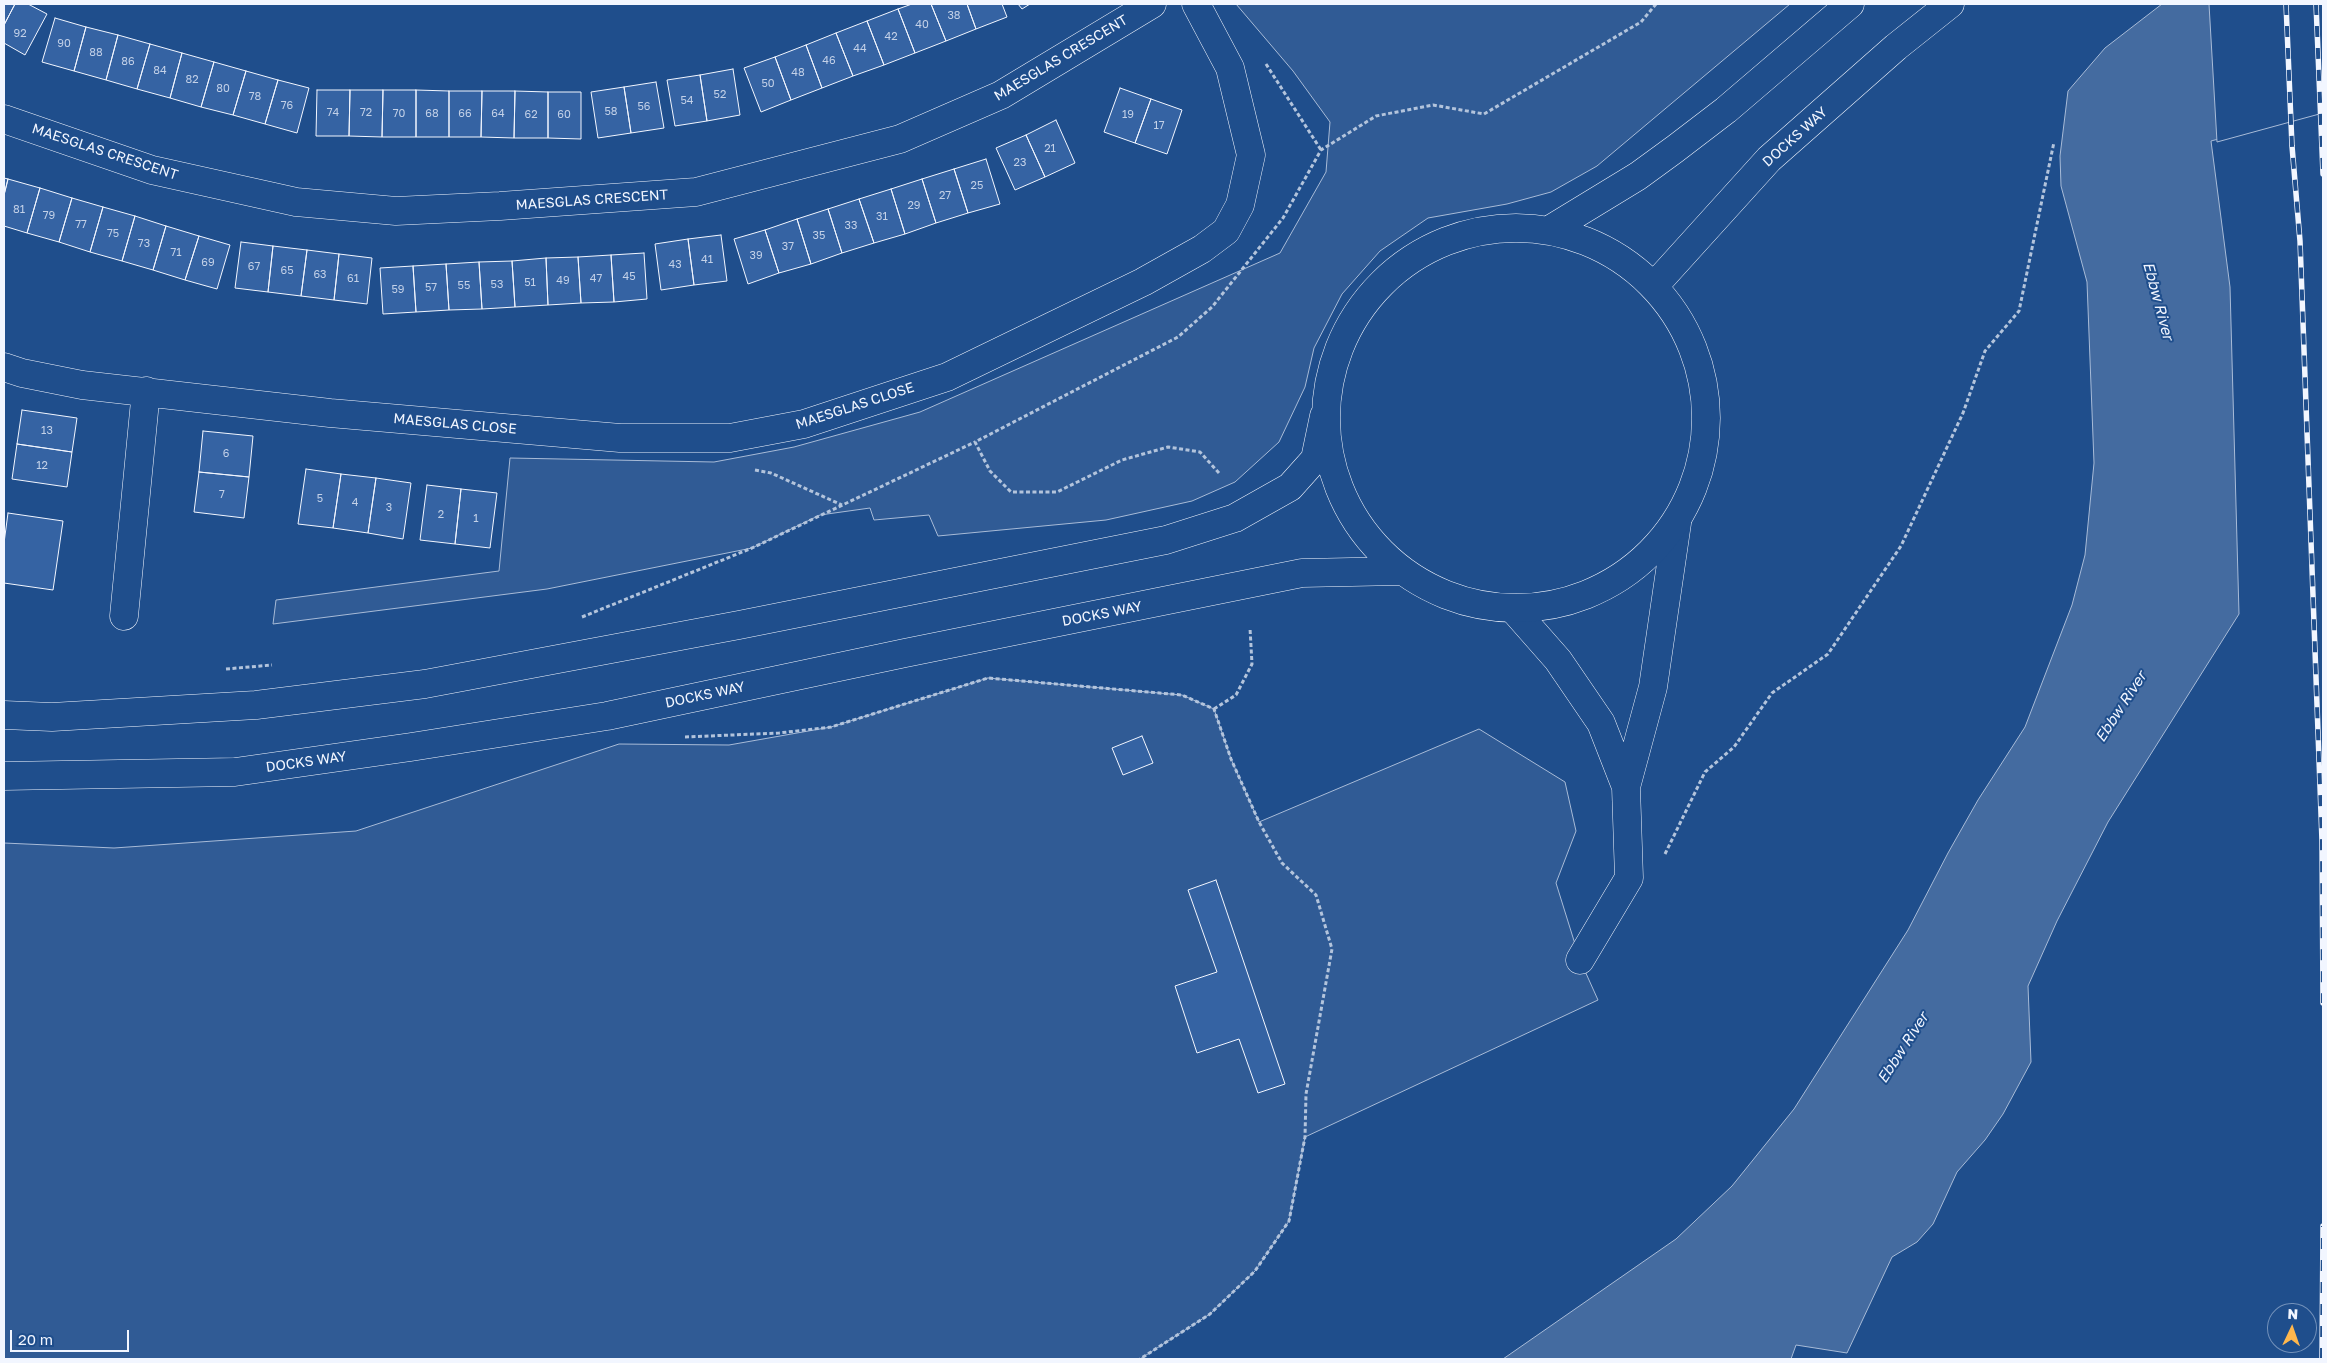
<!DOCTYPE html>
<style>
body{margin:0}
#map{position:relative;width:2327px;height:1363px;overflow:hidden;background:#1f4e8c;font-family:"Golos Text",sans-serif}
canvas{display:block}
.frame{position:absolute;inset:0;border:5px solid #f2f6ff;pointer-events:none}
.north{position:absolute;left:2267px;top:1303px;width:50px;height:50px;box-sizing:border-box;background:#1f4e8c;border:1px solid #7391ba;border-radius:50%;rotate:3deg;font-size:14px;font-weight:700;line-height:20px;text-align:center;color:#f2f6ff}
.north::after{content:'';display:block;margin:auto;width:18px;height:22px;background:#ffb74d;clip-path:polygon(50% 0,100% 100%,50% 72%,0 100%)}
.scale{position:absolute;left:10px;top:1330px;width:119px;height:22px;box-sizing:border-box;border:2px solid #f2f6ff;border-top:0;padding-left:6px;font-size:15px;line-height:18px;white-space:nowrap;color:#f2f6ff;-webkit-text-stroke:4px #1f4e8c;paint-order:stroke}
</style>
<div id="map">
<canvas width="2327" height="1363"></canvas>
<div class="frame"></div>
<div class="north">N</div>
<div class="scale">20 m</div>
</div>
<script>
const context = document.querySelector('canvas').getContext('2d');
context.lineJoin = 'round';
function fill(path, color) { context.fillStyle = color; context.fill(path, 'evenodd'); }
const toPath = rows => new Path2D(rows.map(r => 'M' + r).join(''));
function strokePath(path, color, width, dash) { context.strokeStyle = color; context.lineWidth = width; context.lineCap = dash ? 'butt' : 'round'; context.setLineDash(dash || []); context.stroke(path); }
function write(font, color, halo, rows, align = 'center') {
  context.font = font + ' "Golos Text",sans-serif'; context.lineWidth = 4; context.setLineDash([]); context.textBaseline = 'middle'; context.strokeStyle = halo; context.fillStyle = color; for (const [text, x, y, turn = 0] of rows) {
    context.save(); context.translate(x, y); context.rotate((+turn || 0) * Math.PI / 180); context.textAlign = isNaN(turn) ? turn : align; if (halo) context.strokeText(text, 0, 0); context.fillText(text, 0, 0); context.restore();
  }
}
const built = toPath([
 [1236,4,1790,4,1597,166,1551,192,1507,204,1428,218,1380,251,1342,294,1314,348,1305,387,1279,442,1235,482,1192,501,1106,520,938,536,929,515,874,520,870,508,820,515,752,548,547,589,273,624,276,600,499,571,510,458,714,462,794,447,920,412,1280,253,1326,172,1330,122,1293,71,1236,4],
 [988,678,1182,695,1214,709,1231,759,1259,822,1479,729,1565,782,1576,831,1556,883,1580,960,1598,1000,1305,1137,1289,1221,1255,1271,1210,1314,1140,1359,4,1359,4,843,114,848,356,831,619,744,729,745,831,727,988,678]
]);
fill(built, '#305b95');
strokePath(built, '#a8bbd7', 1);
const water = toPath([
 [2162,4,2323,4,2323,111,2211,141,2230,287,2239,614,2108,822,2057,921,2028,986,2031,1062,2003,1114,1985,1140,1957,1172,1933,1224,1917,1242,1892,1257,1847,1353,1796,1345,1791,1359,1503,1359,1676,1239,1732,1186,1794,1109,1908,930,1948,853,1978,800,2025,727,2072,605,2085,555,2094,463,2087,282,2061,186,2060,156,2068,91,2105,48,2162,4]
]);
fill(water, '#446ba0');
strokePath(water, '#a8bbd7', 1);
const pier = toPath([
 [2209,4,2323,4,2323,113,2217,142,2209,4]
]);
fill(pier, '#1f4e8c');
strokePath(pier, '#a8bbd7', 1);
const building = toPath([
 [4,4,15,4,4,25,4,4],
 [15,4,28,4,47,14,25,55,4,43,4,25,15,4],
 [912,4,931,4,946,41,915,53,898,9,912,4],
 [931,4,967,4,976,29,946,41,931,4],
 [967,4,1002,4,1007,17,976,29,967,4],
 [1018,4,1030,4,1022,9,1018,4],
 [898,9,915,53,884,65,867,21,898,9],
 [55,18,86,27,74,71,42,62,55,18],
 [867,21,884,65,853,76,836,33,867,21],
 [86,27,118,35,106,80,74,71,86,27],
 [836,33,853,76,822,88,806,45,836,33],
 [118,35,150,44,137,89,106,80,118,35],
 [150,44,182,53,170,98,137,89,150,44],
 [806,45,822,88,791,100,775,57,806,45],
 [182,53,214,62,201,107,170,98,182,53],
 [775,57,791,100,761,112,744,68,775,57],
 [214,62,246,71,233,115,201,107,214,62],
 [733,69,740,115,707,121,700,75,733,69],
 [246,71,278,80,265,124,233,115,246,71],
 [700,75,707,121,675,126,667,80,700,75],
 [278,80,309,88,297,133,265,124,278,80],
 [656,82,664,128,631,133,624,87,656,82],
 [624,87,631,133,598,138,591,92,624,87],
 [1120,88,1151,99,1135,143,1104,132,1120,88],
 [317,90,350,90,349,136,316,136,317,90],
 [350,90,383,90,382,137,349,136,350,90],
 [383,90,416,90,416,137,382,137,383,90],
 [416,90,449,91,449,137,416,137,416,90],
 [449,91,482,91,481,137,449,137,449,91],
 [482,91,515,91,514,138,481,137,482,91],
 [515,91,548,92,548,138,514,138,515,91],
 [548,92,581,92,581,139,548,138,548,92],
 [1151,99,1182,110,1167,154,1135,143,1151,99],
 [1056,120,1075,163,1045,177,1026,135,1056,120],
 [1026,135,1045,177,1015,190,996,148,1026,135],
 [986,159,1000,204,968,213,954,169,986,159],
 [954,169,968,213,936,223,922,179,954,169],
 [4,178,8,179,4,195,4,178],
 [8,179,40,188,27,233,4,226,4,195,8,179],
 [922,179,936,223,905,234,891,189,922,179],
 [40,188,72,198,59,242,27,233,40,188],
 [891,189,905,234,874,243,859,199,891,189],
 [72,198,103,207,90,252,59,242,72,198],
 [859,199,874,243,842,253,828,209,859,199],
 [103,207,135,216,122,261,90,252,103,207],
 [828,209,842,253,811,264,797,219,828,209],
 [135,216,166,226,153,270,122,261,135,216],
 [797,219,811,264,779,273,765,230,797,219],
 [166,226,199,236,185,280,153,270,166,226],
 [765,230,779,273,748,284,734,239,765,230],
 [721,235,727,281,694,285,688,239,721,235],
 [199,236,230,245,217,289,185,280,199,236],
 [688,239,694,285,661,290,655,244,688,239],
 [241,242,273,246,268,292,235,288,241,242],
 [273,246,307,250,301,296,268,292,273,246],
 [307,250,339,254,334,300,301,296,307,250],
 [644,253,647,299,614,302,611,255,644,253],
 [339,254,372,258,367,304,334,300,339,254],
 [611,255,614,302,581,303,578,257,611,255],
 [578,257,581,303,548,305,546,258,578,257],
 [546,258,548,305,515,307,512,261,546,258],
 [512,261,515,307,482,309,479,262,512,261],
 [479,262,482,309,449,310,446,264,479,262],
 [446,264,449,310,416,312,413,266,446,264],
 [413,266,416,312,383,314,380,268,413,266],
 [22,410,77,418,72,452,17,444,22,410],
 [203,431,253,436,249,477,199,472,203,431],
 [17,444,72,452,67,487,12,479,17,444],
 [306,469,341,474,333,528,298,524,306,469],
 [199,472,249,477,244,518,194,512,199,472],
 [341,474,376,478,368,533,333,528,341,474],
 [376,478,411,483,403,539,368,533,376,478],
 [427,485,461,489,455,544,420,540,427,485],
 [461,489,497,493,490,548,455,544,461,489],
 [8,513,63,521,53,590,4,583,4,543,8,513],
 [1142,736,1153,763,1123,775,1112,748,1142,736],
 [1216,880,1285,1084,1258,1093,1239,1039,1197,1053,1175,986,1217,972,1188,890,1216,880]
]);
fill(building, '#3563a3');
strokePath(building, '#f2f6ff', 1);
const minor = toPath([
 [4,119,152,170,296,202,396,211,500,206,696,192,900,139,1001,95,1152,4],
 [4,367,22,373,82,385,330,413,620,438,730,438,804,424,947,377,1143,282,1202,249,1226,231,1240,205,1251,155,1230,68,1196,4],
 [1514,610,1558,660,1601,723,1626,787,1629,878,1580,960],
 [124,616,146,391],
 [1626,787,1653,687,1677,523]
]);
const major = toPath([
 '1326 418a190 190 0 1 1 380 0a190 190 0 1 1-380 0Z',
 [1551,229,1638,176,1675,149,1726,110,1850,4],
 [1655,285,1769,159,1896,47,1950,4],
 [4,715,52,717,256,705,425,684,739,625,1166,540,1235,518,1290,487,1315,459,1324,416],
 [4,776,235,772,411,747,607,716,905,653,1302,573,1400,571]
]);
strokePath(minor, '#f2f6ff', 29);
strokePath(major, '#f2f6ff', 29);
strokePath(toPath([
 [1266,64,1321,150],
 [755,470,771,473,842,505],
 [1219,473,1200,452,1168,447,1122,460,1057,492,1011,492,990,471,975,442,1178,337,1212,307,1283,218,1321,150,1376,116,1433,105,1484,114,1641,22,1656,4],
 [582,617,752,548,975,442],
 [226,669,272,665],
 [1214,709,1236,695,1252,664,1250,628],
 [685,737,779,733,831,727,988,678,1182,695,1214,709,1231,759,1259,822,1282,863,1316,895,1332,949,1306,1094,1305,1137,1289,1221,1255,1271,1210,1314,1140,1359],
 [1665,854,1705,772,1734,747,1772,693,1828,654,1901,546,1963,413,1985,351,2019,311,2054,142]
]), '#b3c4dc', 3, [4, 2.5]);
strokePath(minor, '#1f4e8c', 28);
strokePath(major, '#1f4e8c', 28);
const rail = toPath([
 [2286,4,2292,146,2300,241,2322,841,2323,1003],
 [2316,4,2323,174],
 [2322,1359,2323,1226]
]);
strokePath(rail, '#f2f6ff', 5.5);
strokePath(rail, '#1f4e8c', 4, [11]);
write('11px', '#c3d1e8', null, [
 ["38",954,16],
 ["40",922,25],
 ["92",20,34],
 ["42",891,37],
 ["90",64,44],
 ["44",860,49],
 ["88",96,53],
 ["46",829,61],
 ["86",128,62],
 ["84",160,71],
 ["48",798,73],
 ["82",192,80],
 ["50",768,84],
 ["80",223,89],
 ["52",720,95],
 ["78",255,97],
 ["54",687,101],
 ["76",287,106],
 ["56",644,107],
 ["58",611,112],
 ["74",333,113],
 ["72",366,113],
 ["70",399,114],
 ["68",432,114],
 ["66",465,114],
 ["64",498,114],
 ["62",531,115],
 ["60",564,115],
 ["19",1128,115],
 ["17",1159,126],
 ["21",1050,149],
 ["23",1020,163],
 ["25",977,186],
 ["27",945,196],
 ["29",914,206],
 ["81",19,210],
 ["79",49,216],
 ["31",882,217],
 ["77",81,225],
 ["33",851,226],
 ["75",113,234],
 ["35",819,236],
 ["73",144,244],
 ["37",788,247],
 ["71",176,253],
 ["39",756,256],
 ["41",707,260],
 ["69",208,263],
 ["43",675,265],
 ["67",254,267],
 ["65",287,271],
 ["63",320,275],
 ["45",629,277],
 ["61",353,279],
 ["47",596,279],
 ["49",563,281],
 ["51",530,283],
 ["53",497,285],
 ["55",464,286],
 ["57",431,288],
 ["59",398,290],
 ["13",47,431],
 ["6",226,454],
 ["12",42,466],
 ["7",222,495],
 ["5",320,499],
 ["4",355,503],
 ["3",389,508],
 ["2",441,515],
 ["1",476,519]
]);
write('14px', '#f2f6ff', '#1f4e8c', [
 ["MAESGLAS CRESCENT",1061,58,-31],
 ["DOCKS WAY",1795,137,-42],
 ["MAESGLAS CRESCENT",105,152,18],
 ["MAESGLAS CRESCENT",592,200,-4],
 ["MAESGLAS CLOSE",855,406,-18],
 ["MAESGLAS CLOSE",455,424,5],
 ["DOCKS WAY",1102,614,-11],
 ["DOCKS WAY",705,695,-12],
 ["DOCKS WAY",306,762,-8]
]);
write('italic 15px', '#f2f6ff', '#1f4e8c', [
 ["Ebbw River",2158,301,75],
 ["Ebbw River",2121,707,-57],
 ["Ebbw River",1903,1048,-57]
]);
</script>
